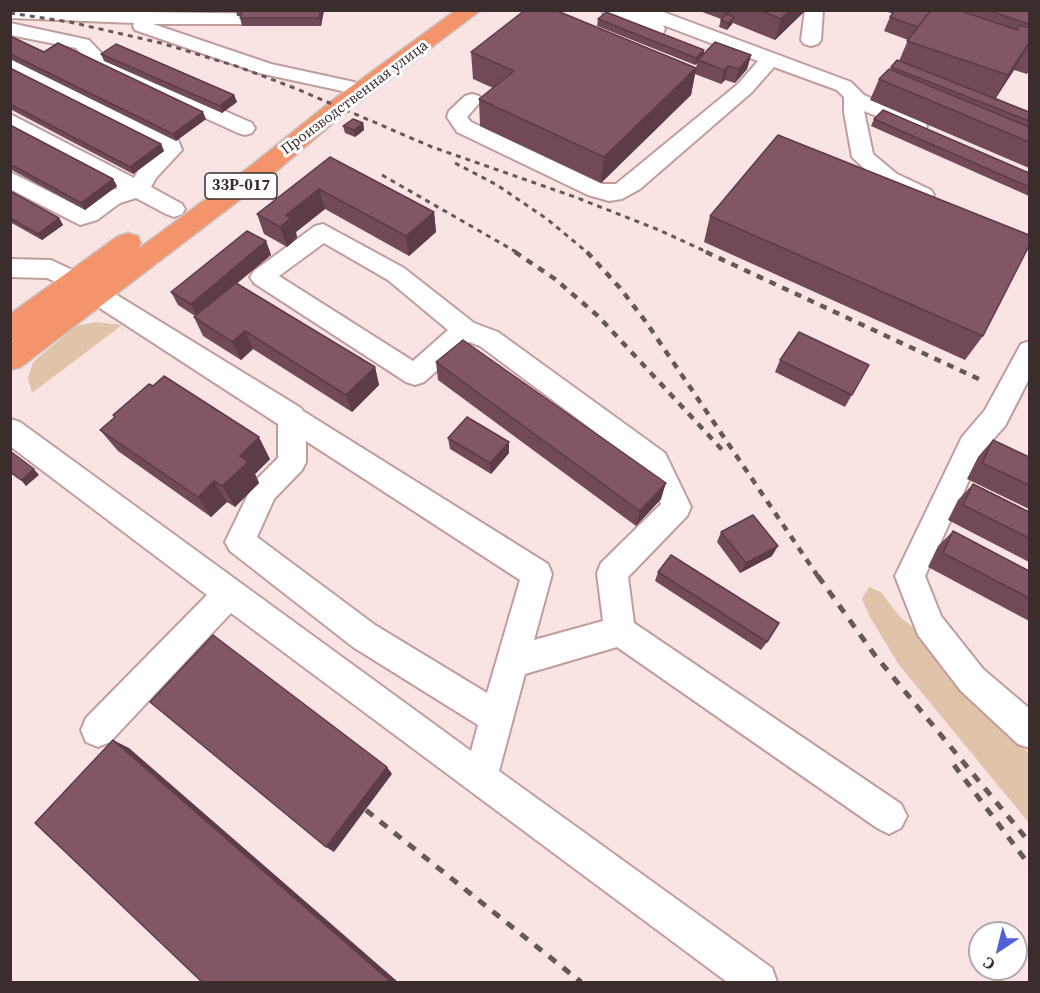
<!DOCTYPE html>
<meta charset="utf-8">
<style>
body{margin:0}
#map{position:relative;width:1040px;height:993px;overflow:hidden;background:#fae4e3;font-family:"Source Serif 4",serif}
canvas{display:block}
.frame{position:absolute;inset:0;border:12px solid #3b2d2c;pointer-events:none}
.north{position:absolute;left:968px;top:921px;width:60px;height:60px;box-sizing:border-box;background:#fff;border:2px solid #b1abab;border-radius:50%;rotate:215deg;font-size:16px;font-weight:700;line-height:24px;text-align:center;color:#3b2d2c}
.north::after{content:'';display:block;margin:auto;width:21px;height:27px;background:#5062d8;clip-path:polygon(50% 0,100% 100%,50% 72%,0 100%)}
</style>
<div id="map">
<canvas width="1040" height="993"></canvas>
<div class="frame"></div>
<div class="north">С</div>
</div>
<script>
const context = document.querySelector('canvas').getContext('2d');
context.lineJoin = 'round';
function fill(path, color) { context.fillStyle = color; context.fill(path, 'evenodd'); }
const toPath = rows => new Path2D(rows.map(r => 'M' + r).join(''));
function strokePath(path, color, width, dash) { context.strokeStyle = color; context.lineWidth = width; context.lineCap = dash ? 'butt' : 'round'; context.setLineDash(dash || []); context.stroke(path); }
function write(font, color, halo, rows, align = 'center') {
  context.font = font + ' "Source Serif 4",serif'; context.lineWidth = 6; context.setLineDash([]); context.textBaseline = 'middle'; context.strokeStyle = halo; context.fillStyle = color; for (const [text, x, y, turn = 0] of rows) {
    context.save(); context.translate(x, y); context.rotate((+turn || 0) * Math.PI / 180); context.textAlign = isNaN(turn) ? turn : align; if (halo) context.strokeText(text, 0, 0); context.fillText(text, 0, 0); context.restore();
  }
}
fill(toPath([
 [95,322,122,325,32,393,28,378,33,362,76,326],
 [869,587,881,592,900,617,920,633,959,690,1029,753,1029,823,899,665,870,617,862,599]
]), '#dfc4aa');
const minor = toPath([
 [10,10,278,14,285,16,287,20,285,24,153,24,271,64,354,82,357,86,354,90,347,92,259,73,135,30,133,26,134,23,10,18,10,10],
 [602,10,658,10,851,82,864,95,924,121,927,126,924,131,917,133,864,111,873,154,897,174,931,190,934,195,931,200,923,203,881,184,852,157,844,112,844,97,837,90,774,67,752,92,640,189,622,199,609,201,588,195,457,132,447,117,449,111,465,96,472,94,479,96,482,100,467,117,471,122,602,184,616,184,738,84,758,61,663,25,665,29,663,33,649,33,604,14,602,10],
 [805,10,823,10,821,40,818,44,811,46,804,44,801,40,805,10],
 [10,23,89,40,106,58,252,123,255,128,252,133,245,135,238,133,92,66,76,48,10,35,10,23],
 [10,59,178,140,182,150,156,178,151,187,182,204,185,209,182,214,174,217,166,214,136,198,120,203,97,220,80,225,10,189,10,172,82,208,104,193,118,188,10,129,10,114,134,178,139,169,160,149,10,73,10,59],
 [323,224,404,268,474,323,498,332,665,453,691,507,687,516,628,577,634,623,901,804,907,816,901,828,889,834,877,828,617,647,525,674,499,771,772,968,777,982,727,982,231,613,110,742,98,747,86,742,81,730,86,718,207,595,10,446,10,419,20,422,471,751,478,725,353,647,230,551,225,542,254,482,278,458,278,424,89,301,86,295,89,289,98,286,107,289,301,408,303,411,548,564,552,574,534,640,603,621,597,573,601,563,661,504,645,469,480,346,469,342,424,382,415,385,406,382,254,283,250,277,254,271,315,226,323,224],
 [324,243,388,280,448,330,413,361,279,276,324,243],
 [306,441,520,580,487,693,375,625,257,537,274,499,302,470,306,462,306,441],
 [10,259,51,260,85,276,88,282,85,288,76,291,47,278,10,277,10,259],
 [1030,341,1030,377,1005,426,982,452,925,576,941,616,983,669,1030,709,1030,748,1018,744,961,691,918,635,895,576,962,437,985,410,1021,344,1030,341]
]);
const highway = toPath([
 [456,10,481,10,346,112,271,176,21,367,10,370,10,343,15,340,10,341,10,314,118,236,128,233,138,236,141,243,138,249,253,164,330,102,456,10]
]);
strokePath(minor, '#c09d9c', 4);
strokePath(highway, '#ccc8c8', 3);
fill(minor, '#fff');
fill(highway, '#f3946d');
strokePath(toPath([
 [10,13,70,22,161,43,239,67,297,89,432,147,575,197,659,230,709,253],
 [455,163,497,185,547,219,588,253],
 [382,175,518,253]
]), '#675756', 3, [5, 5]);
strokePath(toPath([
 [515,252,555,279,598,316,726,454],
 [587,252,620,288,646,322,819,578],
 [706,252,983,381]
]), '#675756', 4.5, [7, 7]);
strokePath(toPath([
 [818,576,874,654,1030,843],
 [954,765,1030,866],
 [352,799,581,982]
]), '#675756', 5, [9, 9]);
fill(toPath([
 [236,10,324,10,321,26,242,26,240,18,241,16,237,16],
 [697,10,806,10,775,40,733,23,732,24,727,30,719,27,721,19],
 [883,10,1029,10,1029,71,1027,74,1014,70,996,98,1029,112,1029,168,870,100,879,79,890,70,891,67,899,61,908,40,884,31,890,17,893,14],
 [598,19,704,50,704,54,751,55,747,69,735,83,725,80,721,84,695,74,691,95,601,183,480,126,479,99,493,88,473,79,471,52,696,68,697,63,695,65,597,26],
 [10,36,44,52,206,119,176,141,10,59],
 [101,54,234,95,237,102,222,113,104,61],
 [10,68,161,144,164,151,133,174,10,109],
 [874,119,1029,173,1029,196,871,126],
 [363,123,364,130,355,137,345,133,343,126],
 [10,125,113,179,117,186,85,210,10,169],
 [330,157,434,212,436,232,409,256,325,209,296,232,297,238,287,247,264,234,257,214],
 [10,191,59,218,63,225,42,240,10,222],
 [710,216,983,336,965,360,704,242],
 [266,241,271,255,237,283,375,367,379,385,352,412,253,349,241,360,203,336,194,317,195,316,178,305,171,292],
 [780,360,869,365,845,407,775,372],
 [436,362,661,499,636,526,438,380],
 [113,415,270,459,255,474,259,483,235,507,227,502,211,517,118,451,100,430,115,417],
 [448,438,509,442,509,453,491,474,450,449],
 [993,440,1029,457,1029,509,967,479,978,457],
 [973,484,1029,512,1029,562,948,520,958,500],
 [953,531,1029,571,1029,621,928,567,938,546],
 [721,532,772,556,740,573,717,542],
 [658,572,767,642,761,650,655,581]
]), '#714a56');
fill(toPath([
 [321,10,324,10,321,26,319,18],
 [727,10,732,10,731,12,723,20,725,13],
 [790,10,806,10,775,40,781,19],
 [734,17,732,24,727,30,728,23],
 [1029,43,1014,70,993,102,1008,75],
 [704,50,703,57,698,60,697,63,695,65,696,58],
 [751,55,747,69,735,83,739,69],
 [728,66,725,80,721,84,724,70],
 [696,68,691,95,601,183,604,157],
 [234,95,237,102,222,113,220,106],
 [203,112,206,119,176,141,173,134],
 [363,123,364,130,355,137,354,130],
 [161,144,164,151,133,174,130,167],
 [113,179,117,186,85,210,81,203],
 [319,189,325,209,296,232,297,238,287,247,280,227,286,215],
 [434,212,436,232,409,256,406,236],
 [59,218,63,225,42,240,38,234],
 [266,241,271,255,197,317,191,304],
 [245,331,253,349,241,360,232,342],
 [375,367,379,385,352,412,346,395],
 [259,437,270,459,255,474,259,483,235,507,222,486,240,456],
 [509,442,509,453,491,474,490,463],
 [34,469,39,475,26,486,21,480],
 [214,481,227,502,211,517,198,497],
 [666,483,661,499,636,526,640,511],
 [778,546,772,556,740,573,746,563],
 [113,740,129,748,398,982,391,982],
 [387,767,392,774,334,852,326,847]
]), '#5c3c46');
const building = toPath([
 [242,10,321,10,319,18,240,18,242,10],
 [525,10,555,10,696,68,604,157,479,99,514,71,471,52,525,10],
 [760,10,790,10,781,19,760,10],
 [895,10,931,10,918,27,890,17,895,10],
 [931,10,958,10,1017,30,1020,25,1029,28,1029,43,1008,75,907,41,931,10],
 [987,10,1029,10,1029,24,987,10],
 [606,12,704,50,696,58,598,19,606,12],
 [726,14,734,17,728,23,721,20,726,14],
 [10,36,44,52,58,43,203,112,173,134,10,54,10,36],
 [715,42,751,55,739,69,728,66,724,70,698,60,715,42],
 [116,44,234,95,220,106,101,54,116,44],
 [897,60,1029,112,1029,121,891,67,897,60],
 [10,68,161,144,130,167,10,104,10,68],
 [889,69,1029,127,1029,142,879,79,889,69],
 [883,110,1029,173,1029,187,874,119,883,110],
 [353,119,363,123,354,130,343,126,353,119],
 [10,125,113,179,81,203,10,164,10,125],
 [778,135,1029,235,1029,246,983,336,710,216,778,135],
 [330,157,434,212,406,236,319,189,286,215,291,218,280,227,257,214,330,157],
 [10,191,59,218,38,234,10,218,10,191],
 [247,231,266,241,191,304,171,292,247,231],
 [236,283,375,367,346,395,245,331,232,342,194,317,236,283],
 [799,332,869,365,852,395,780,360,799,332],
 [463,340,666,483,640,511,436,362,463,340],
 [164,376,259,437,240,456,248,462,222,486,214,481,198,497,100,430,115,417,113,415,149,384,153,386,164,376],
 [467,417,509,442,490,463,448,438,467,417],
 [993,440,1029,457,1029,485,982,463,993,440],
 [10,451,34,469,21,480,10,472,10,451],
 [973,484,1029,512,1029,538,963,505,973,484],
 [753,515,778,546,746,563,721,532,753,515],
 [953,531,1029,571,1029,598,943,553,953,531],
 [671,555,779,623,767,642,658,572,671,555],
 [213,635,387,767,326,847,150,702,213,635],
 [113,740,391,982,202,982,35,823,113,740]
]);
fill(building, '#835664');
strokePath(building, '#5c3c46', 1.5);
write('15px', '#3b2d2c', '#fff', [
 ["Производственная улица",355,98,-37]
]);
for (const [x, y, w] of [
 [241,186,72]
]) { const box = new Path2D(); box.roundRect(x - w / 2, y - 13, w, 26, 4.5); context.fillStyle = '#fff'; context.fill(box); strokePath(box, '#3b2d2c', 1.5); }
write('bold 16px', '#3b2d2c', null, [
 ["33Р-017",241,186]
]);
</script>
